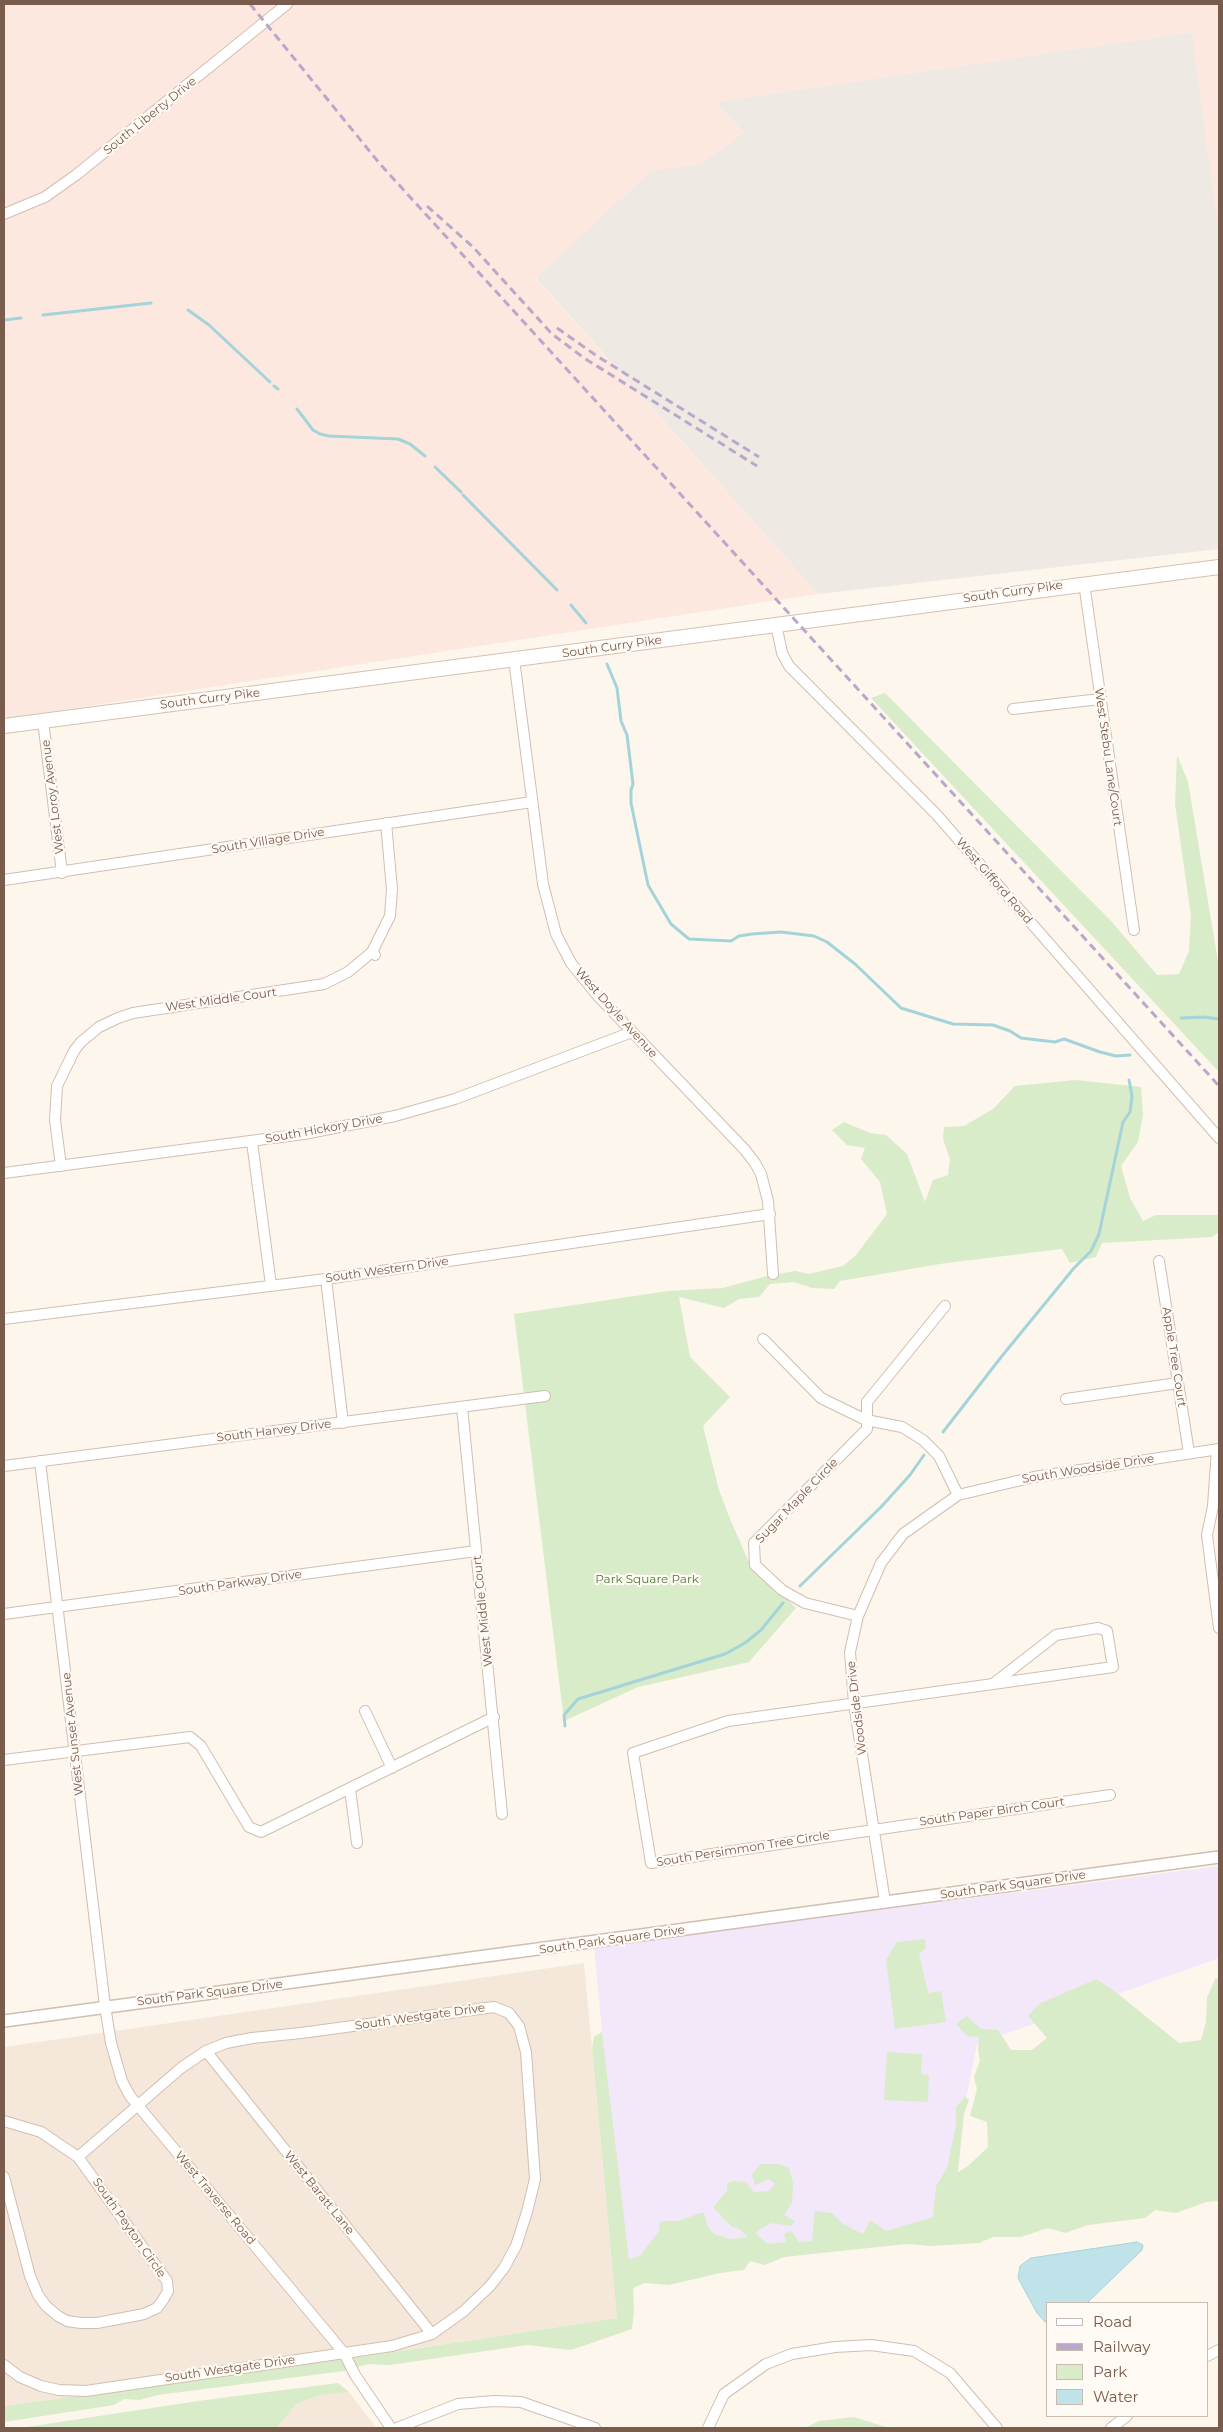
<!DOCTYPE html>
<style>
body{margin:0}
#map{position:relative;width:1223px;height:2432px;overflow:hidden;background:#fdf6ec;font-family:Montserrat,sans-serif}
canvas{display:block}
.frame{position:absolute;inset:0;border:5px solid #7a5c4d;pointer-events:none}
.legend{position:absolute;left:1046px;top:2302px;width:162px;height:115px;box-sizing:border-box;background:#fffaf3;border:1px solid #cabbb1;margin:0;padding:6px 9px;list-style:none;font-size:15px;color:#7a5c4d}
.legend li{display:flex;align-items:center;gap:10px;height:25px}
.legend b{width:25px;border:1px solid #cabbb1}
</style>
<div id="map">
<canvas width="1223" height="2432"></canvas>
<div class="frame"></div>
<ul class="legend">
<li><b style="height:6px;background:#fff"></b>Road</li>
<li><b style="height:6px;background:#b9a8c9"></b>Railway</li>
<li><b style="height:14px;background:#d8ecc9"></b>Park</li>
<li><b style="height:14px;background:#bfe3e8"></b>Water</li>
</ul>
</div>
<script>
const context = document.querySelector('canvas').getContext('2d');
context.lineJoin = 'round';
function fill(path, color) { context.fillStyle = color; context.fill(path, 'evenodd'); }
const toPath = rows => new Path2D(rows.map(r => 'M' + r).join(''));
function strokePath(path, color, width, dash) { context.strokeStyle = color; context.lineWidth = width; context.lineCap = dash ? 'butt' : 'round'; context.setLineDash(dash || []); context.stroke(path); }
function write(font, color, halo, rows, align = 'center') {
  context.font = font + ' Montserrat,sans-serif'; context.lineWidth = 4.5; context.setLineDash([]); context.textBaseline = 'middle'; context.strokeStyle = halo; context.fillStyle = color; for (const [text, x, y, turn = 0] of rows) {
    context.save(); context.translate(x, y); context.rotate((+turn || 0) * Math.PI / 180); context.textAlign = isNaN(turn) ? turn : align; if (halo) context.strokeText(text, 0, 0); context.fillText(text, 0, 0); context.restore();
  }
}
fill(toPath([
 [584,1963,617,2318,388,2353,4,2406,4,2047],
 [349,2392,375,2426,375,2428,277,2428,296,2404,321,2395]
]), '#f5e8da');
fill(toPath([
 [4,4,1219,4,1219,213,1216,213,1192,32,715,102,744,133,700,164,651,172,536,279,818,594,4,719]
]), '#fde8e0');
fill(toPath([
 [1192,32,1216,213,1219,213,1219,549,818,594,536,278,651,171,700,164,744,133,715,102]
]), '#efe9e4');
fill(toPath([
 [1219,1866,1219,1958,977,2044,941,2225,624,2264,594,1947]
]), '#f3e8fa');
fill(toPath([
 [885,693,1112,922,1157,975,1179,974,1189,951,1191,916,1175,804,1177,755,1188,782,1219,967,1219,1072,871,698],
 [1075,1080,1141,1087,1143,1115,1138,1142,1121,1166,1130,1198,1143,1221,1156,1215,1219,1215,1219,1232,1212,1237,1102,1243,1096,1257,1070,1263,1062,1249,946,1263,840,1281,834,1289,812,1288,794,1282,770,1284,759,1297,739,1299,724,1308,679,1297,690,1357,730,1397,703,1426,719,1490,730,1519,749,1562,796,1608,749,1662,638,1687,564,1721,514,1314,668,1291,723,1288,767,1276,795,1271,809,1274,843,1266,856,1255,887,1214,880,1182,861,1159,865,1148,847,1145,832,1130,844,1122,870,1133,886,1135,907,1154,925,1202,933,1180,948,1175,950,1159,943,1139,944,1127,964,1126,993,1109,1015,1086],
 [925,1939,926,1948,919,1954,928,1993,941,1991,946,2022,895,2029,886,1960,897,1942],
 [1219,1978,1219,2201,1206,2202,1176,2213,1155,2210,1145,2218,1088,2225,1065,2233,1048,2228,1021,2237,993,2237,979,2243,931,2246,907,2244,850,2250,784,2257,765,2265,750,2261,744,2270,720,2273,669,2285,645,2283,633,2288,634,2311,632,2329,571,2350,527,2345,390,2365,368,2364,344,2371,158,2395,139,2400,124,2399,114,2405,4,2422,4,2406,388,2353,617,2318,592,2048,594,2037,602,2032,629,2259,640,2256,659,2231,660,2221,679,2221,700,2213,704,2213,708,2227,714,2234,730,2239,748,2237,741,2230,732,2227,713,2207,727,2191,727,2183,734,2181,746,2182,754,2192,769,2191,775,2184,769,2179,755,2185,752,2175,760,2164,779,2164,789,2168,793,2183,792,2203,784,2215,795,2221,791,2226,771,2223,755,2233,768,2244,786,2242,784,2234,791,2231,799,2242,812,2241,815,2211,832,2213,843,2224,863,2234,870,2220,886,2231,933,2217,936,2186,947,2168,956,2125,956,2107,965,2097,969,2100,964,2114,958,2172,968,2166,988,2147,987,2122,970,2116,977,2089,974,2077,980,2060,978,2050,979,2037,967,2036,956,2024,967,2016,981,2029,998,2030,1011,2050,1032,2050,1047,2038,1028,2016,1039,2004,1096,1979,1113,1990,1179,2043,1201,2040,1206,2022,1207,1998,1215,1979],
 [887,2052,922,2054,921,2074,929,2075,928,2102,884,2100],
 [338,2383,349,2392,321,2395,296,2404,277,2428,20,2428,198,2401],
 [854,2417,889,2428,805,2428,819,2421]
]), '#d8ecc9');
const water = toPath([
 [1137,2242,1143,2245,1142,2250,1087,2303,1047,2303,1047,2324,1037,2313,1018,2278,1020,2266,1031,2258,1137,2242]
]);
fill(water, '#bfe3e8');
strokePath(water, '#a5d3da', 1);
strokePath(toPath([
 [188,310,209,325,270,382],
 [43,315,151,303],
 [4,320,21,318],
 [274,386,278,389],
 [297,409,313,430,320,434,329,436,398,439,410,444,425,456],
 [435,467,461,492],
 [463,495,557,590],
 [571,605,586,623],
 [607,664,617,688,621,721,627,735,633,784,631,790,631,803,648,885,671,924,689,939,731,941,739,936,752,934,781,932,814,936,827,942,855,964,901,1008,953,1024,993,1025,1010,1031,1021,1038,1055,1042,1064,1039,1100,1052,1116,1056,1130,1055],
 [1181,1018,1204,1017,1219,1019],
 [943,1432,1002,1356,1074,1268,1091,1251,1099,1234,1123,1122,1130,1112,1132,1096,1129,1080],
 [800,1586,881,1507,910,1475,924,1455],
 [565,1726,564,1715,578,1699,725,1654,745,1643,761,1630,783,1603]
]), '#a5d3da', 3);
const minor = toPath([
 [4,214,45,197,76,175,287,4],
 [1084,583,1134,930],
 [776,624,782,653,789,666,936,814,1219,1138],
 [514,659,543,884,556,934,571,963,597,995,745,1150,755,1163,761,1174,768,1201,773,1274],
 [1013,709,1100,699],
 [43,721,62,873],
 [4,880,532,802],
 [375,955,372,952,390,916,392,889,386,823],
 [252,1142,271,1285],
 [61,1166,55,1120,57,1086,74,1051,81,1042,99,1027,118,1018,133,1013,324,984,348,972,372,952],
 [4,1173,304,1134,395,1116,455,1099,632,1032],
 [1159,1261,1189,1453],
 [326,1279,343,1423],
 [4,1319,326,1279,770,1214],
 [763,1339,821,1398,866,1420,902,1427,923,1440,939,1456,958,1495],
 [1066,1399,1178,1383],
 [462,1407,502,1814],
 [1217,1449,1213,1506,1207,1535,1219,1628],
 [40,1461,105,2006,111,2043,122,2081,130,2096,344,2353,355,2375,391,2428],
 [4,1466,545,1396],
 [4,1614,476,1551],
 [858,1616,805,1603,782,1590,755,1565,754,1543,867,1429,867,1402,945,1306],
 [993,1684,1113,1667,1107,1631,1098,1628,1056,1635,993,1684,728,1721,633,1753,651,1863,1110,1795],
 [365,1711,392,1768],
 [4,1760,190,1737,201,1746,249,1827,261,1832,494,1717],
 [350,1789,357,1843],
 [885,1902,854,1703,850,1652,858,1616,881,1563,903,1534,958,1495,1034,1477,1219,1449],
 [206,2051,432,2334],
 [4,2121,41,2132,78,2157,167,2281,168,2291,163,2300,157,2308,144,2314,97,2323,81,2323,67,2321,58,2316,46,2306,38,2295,30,2276,4,2177],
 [1207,2356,1219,2350],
 [4,2365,20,2377,41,2386,59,2390,86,2391,392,2346,432,2334,464,2311,490,2286,504,2268,516,2246,527,2212,535,2179,526,2052,519,2026,509,2013,494,2007,301,2033,252,2038,226,2043,206,2051,181,2068,78,2157],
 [397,2428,458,2404,494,2401,521,2402,595,2428],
 [708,2428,724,2394,766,2364,792,2354,835,2347,871,2345,914,2351,950,2373,997,2428],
 [1111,2428,1127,2416]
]);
const tertiary = toPath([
 [4,2021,1219,1857]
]);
const secondary = toPath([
 [4,726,1219,567]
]);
strokePath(minor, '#d1beb0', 12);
strokePath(tertiary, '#d1beb0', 14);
strokePath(secondary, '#d6c0b0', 16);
strokePath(minor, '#fff', 10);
strokePath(tertiary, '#fff', 11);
strokePath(secondary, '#fff', 14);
strokePath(toPath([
 [250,4,380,164,1219,1086],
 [427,206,473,247,552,334,584,358,757,466],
 [557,328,597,356,759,457]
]), '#b9a8c9', 3, [8, 5]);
write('12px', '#7a5c4d', '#fffaf3', [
 ["South Liberty Drive",150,116,-39],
 ["South Curry Pike",1013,592,-8],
 ["South Curry Pike",612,647,-8],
 ["South Curry Pike",210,699,-7],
 ["West Stebu Lane/Court",1108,757,82],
 ["West Loroy Avenue",53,797,-97],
 ["South Village Drive",268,841,-9],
 ["West Gifford Road",994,881,49],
 ["West Middle Court",221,1000,-8],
 ["West Doyle Avenue",616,1013,48],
 ["South Hickory Drive",324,1129,-10],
 ["South Western Drive",387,1270,-8],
 ["Apple Tree Court",1174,1357,81],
 ["South Harvey Drive",274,1431,-7],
 ["South Woodside Drive",1088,1469,-9],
 ["Sugar Maple Circle",797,1501,-46],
 ["South Parkway Drive",240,1583,-8],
 ["West Middle Court",483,1611,-96],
 ["Woodside Drive",857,1708,-97],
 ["West Sunset Avenue",73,1734,-96],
 ["South Paper Birch Court",992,1812,-8],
 ["South Persimmon Tree Circle",743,1849,-9],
 ["South Park Square Drive",1013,1885,-8],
 ["South Park Square Drive",612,1940,-8],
 ["South Park Square Drive",210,1993,-7],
 ["South Westgate Drive",420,2017,-8],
 ["West Baratt Lane",319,2193,51],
 ["West Traverse Road",215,2198,50],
 ["South Peyton Circle",129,2228,55],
 ["South Westgate Drive",230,2369,-8]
]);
write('12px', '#537a41', '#fffaf3', [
 ["Park Square Park",647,1579]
]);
</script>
